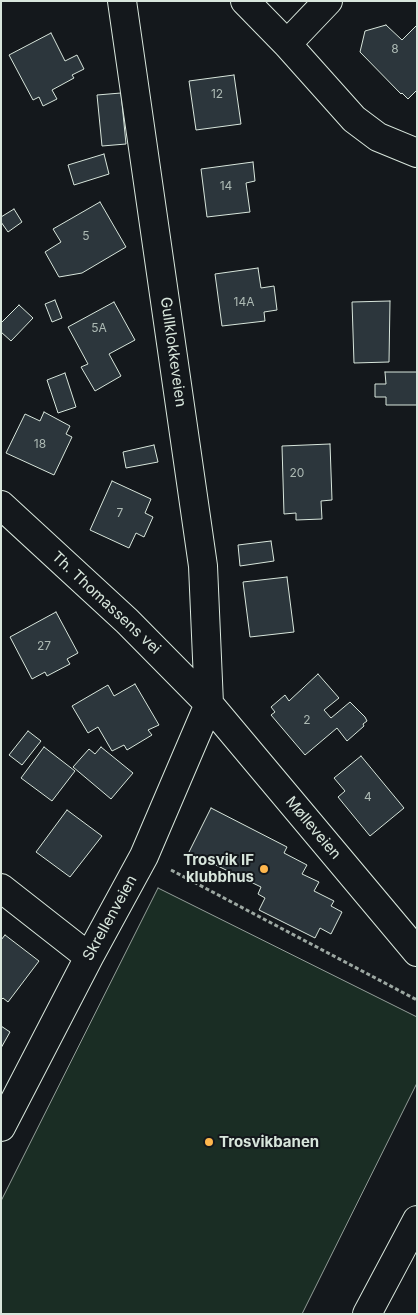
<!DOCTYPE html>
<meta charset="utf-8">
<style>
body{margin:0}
#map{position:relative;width:418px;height:1315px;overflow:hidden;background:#14181c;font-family:Inter,sans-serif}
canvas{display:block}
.frame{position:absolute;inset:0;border:2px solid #d8e6dc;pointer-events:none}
</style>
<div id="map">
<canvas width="418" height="1315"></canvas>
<div class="frame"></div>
</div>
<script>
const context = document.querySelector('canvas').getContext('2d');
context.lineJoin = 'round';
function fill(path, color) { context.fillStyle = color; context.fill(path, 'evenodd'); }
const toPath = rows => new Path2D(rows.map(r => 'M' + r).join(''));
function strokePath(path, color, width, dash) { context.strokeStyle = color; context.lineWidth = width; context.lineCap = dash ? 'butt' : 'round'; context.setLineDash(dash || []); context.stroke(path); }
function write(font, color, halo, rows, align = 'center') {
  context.font = font + ' Inter,sans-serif'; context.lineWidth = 4; context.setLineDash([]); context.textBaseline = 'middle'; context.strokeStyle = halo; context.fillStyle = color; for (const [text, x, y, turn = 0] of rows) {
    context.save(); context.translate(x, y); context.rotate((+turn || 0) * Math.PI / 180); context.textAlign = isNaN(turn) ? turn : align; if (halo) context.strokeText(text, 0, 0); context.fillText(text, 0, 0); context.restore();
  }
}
const green = toPath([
 [158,888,417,1017,417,1083,302,1314,1,1314,1,1201,158,888]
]);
fill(green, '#1a2d24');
strokePath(green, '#939e99', 1);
const building = toPath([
 [386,25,402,40,417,25,417,90,408,99,402,93,401,94,360,52,365,31,386,25],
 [51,33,65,61,77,55,84,69,72,75,74,78,52,90,57,99,43,106,39,97,33,100,9,55,51,33],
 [234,75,241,124,196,130,189,81,234,75],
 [121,93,126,144,102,146,97,95,121,93],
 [104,154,109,174,74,185,68,165,104,154],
 [253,162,255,181,246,183,250,212,207,217,201,169,253,162],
 [100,202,126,247,82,273,59,277,45,252,61,242,53,229,100,202],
 [14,209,22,222,8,232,1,222,1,217,14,209],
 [258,268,261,288,274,286,277,310,264,312,265,321,222,326,215,274,258,268],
 [55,300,62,318,52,322,45,304,55,300],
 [390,301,389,362,354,363,352,302,390,301],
 [114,302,135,340,109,354,121,376,95,391,81,367,88,364,68,327,114,302],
 [19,305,33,318,11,341,1,332,1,323,19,305],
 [385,372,417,372,417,405,386,405,386,397,375,397,375,384,386,384,385,372],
 [65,373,76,407,58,413,47,380,65,373],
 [44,412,70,426,66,434,72,437,54,475,6,453,25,414,40,421,44,412],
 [330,444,332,500,321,501,322,519,296,520,296,513,284,514,282,446,330,444],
 [154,445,158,462,126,468,123,452,154,445],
 [112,481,151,499,145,513,153,517,144,537,136,533,129,548,90,530,112,481],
 [271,541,274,561,240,566,238,545,271,541],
 [287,577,294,632,250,637,243,582,287,577],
 [56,612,78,653,67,659,70,664,47,676,45,672,32,679,10,637,56,612],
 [318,674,339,698,324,710,331,718,350,702,365,717,367,721,363,724,364,726,347,741,337,728,305,755,271,715,275,712,271,707,285,695,289,701,318,674],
 [135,684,159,725,148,730,152,735,127,750,124,745,112,751,98,727,88,733,72,706,108,685,114,696,135,684],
 [28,731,41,741,22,765,9,755,28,731],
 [44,747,75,771,52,801,21,778,44,747],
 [101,747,133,773,111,799,73,767,89,749,95,754,101,747],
 [361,756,404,808,370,836,338,797,345,791,334,778,361,756],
 [211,808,287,847,284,853,307,865,302,874,319,882,314,891,334,901,331,906,342,912,331,934,320,928,315,938,259,910,265,898,258,894,261,887,189,852,211,808],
 [67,810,102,836,70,877,36,852,67,810],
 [5,935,39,961,8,1002,3,998,1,1000,1,940,5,935],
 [1,1026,10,1032,1,1048,1,1026]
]);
fill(building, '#2c363c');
strokePath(building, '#d8e6dc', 1);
const minor = toPath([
 [245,1,287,44,354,119,378,137,417,153],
 [287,44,328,1],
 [1,505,127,621,209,704,417,952],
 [1,888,89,957],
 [1,1127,89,957,144,856,209,704,203,566,122,1],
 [367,1314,417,1220]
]);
strokePath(minor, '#d8e6dc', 30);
strokePath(toPath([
 [171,870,417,1000]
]), '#9da8a2', 3, [4, 2.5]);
strokePath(minor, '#14181c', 28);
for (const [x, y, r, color] of [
 [264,869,5,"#ffb74d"],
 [209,1142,5,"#ffb74d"]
]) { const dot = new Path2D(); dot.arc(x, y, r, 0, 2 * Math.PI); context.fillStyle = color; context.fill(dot); strokePath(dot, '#14181c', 2); }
write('12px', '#adbab4', null, [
 ["8",395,49],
 ["12",217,94],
 ["14",226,186],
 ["5",86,236],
 ["14A",244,302],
 ["5A",99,328],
 ["18",40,444],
 ["20",297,473],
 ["7",120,513],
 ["27",44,646],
 ["2",307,720],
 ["4",368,797]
]);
write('15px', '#d8e6dc', '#14181c', [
 ["Gullklokkeveien",173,352,82],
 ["Th. Thomassens vei",106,603,43],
 ["Mølleveien",313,828,50],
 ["Skrellenveien",110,918,-61]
]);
write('bold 15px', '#d8e6dc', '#14181c', [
 ["Trosvik IF",254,860],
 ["klubbhus",254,877],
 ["Trosvikbanen",219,1142,"left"]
], 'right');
</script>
